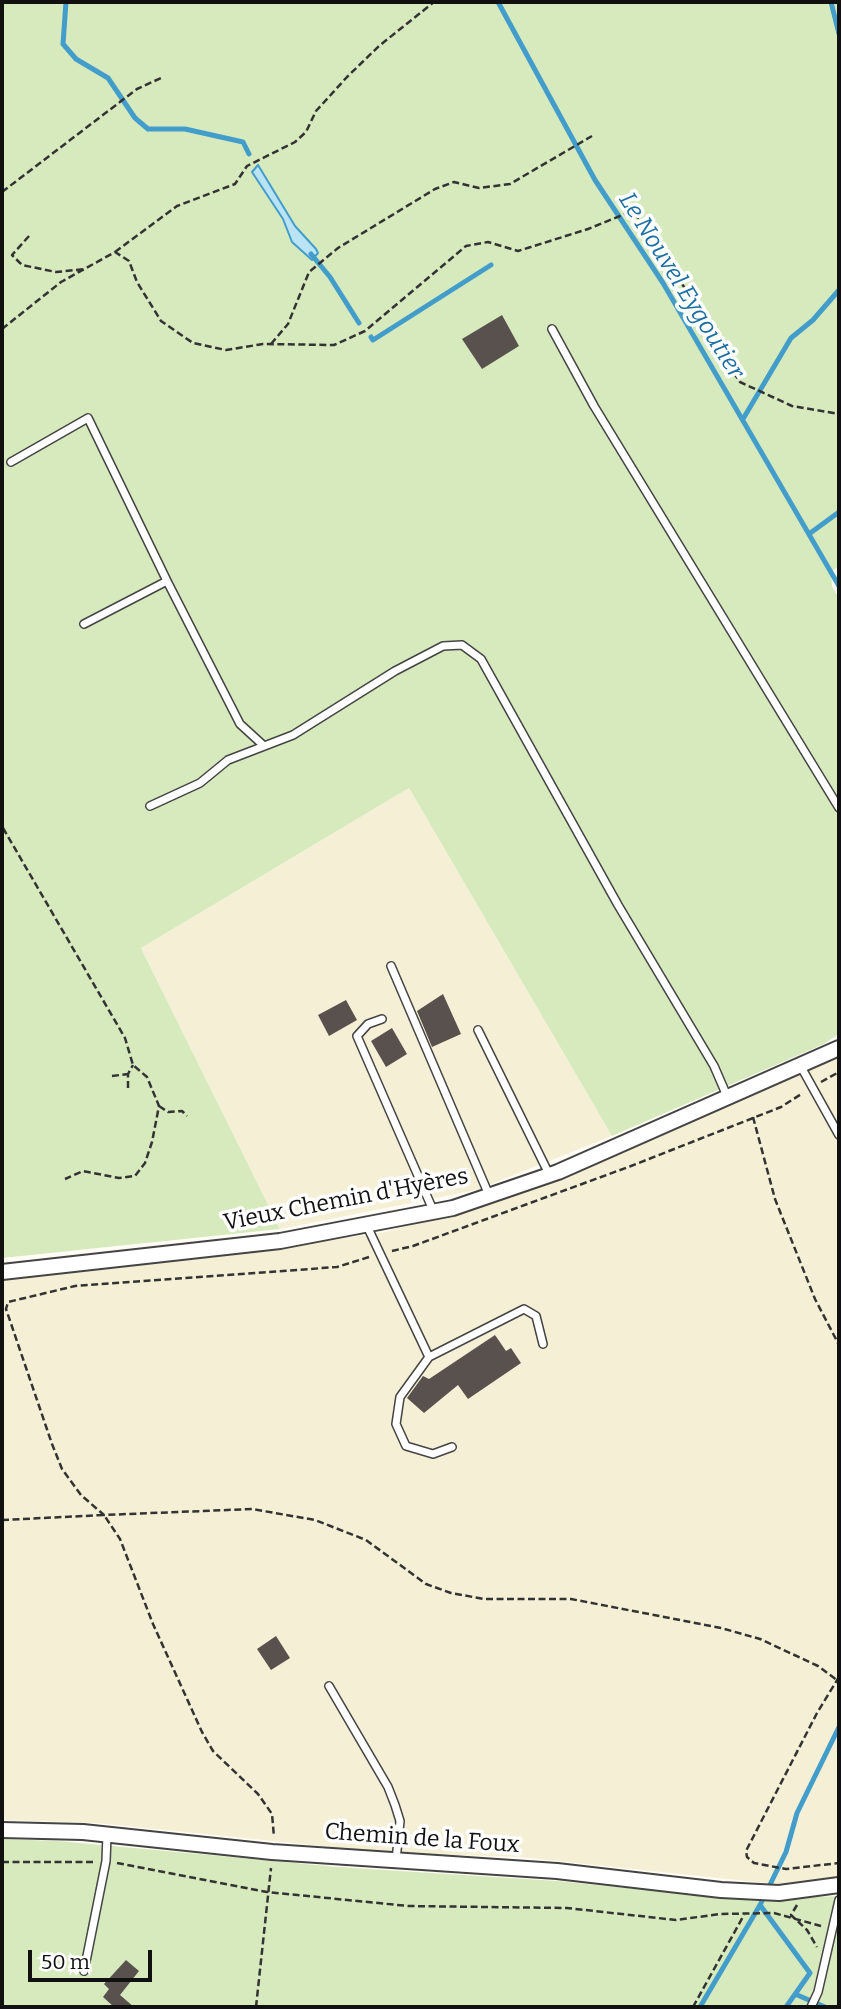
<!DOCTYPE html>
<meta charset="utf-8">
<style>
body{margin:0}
#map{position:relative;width:841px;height:2009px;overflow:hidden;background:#fffcf5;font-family:Bitter,serif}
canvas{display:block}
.frame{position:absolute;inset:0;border:4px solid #111;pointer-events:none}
.scale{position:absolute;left:28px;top:1950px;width:124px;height:32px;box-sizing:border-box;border:4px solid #111;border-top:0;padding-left:9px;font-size:21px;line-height:24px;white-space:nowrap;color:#111;-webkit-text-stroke:5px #fff;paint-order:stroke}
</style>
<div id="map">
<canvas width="841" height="2009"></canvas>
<div class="frame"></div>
<div class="scale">50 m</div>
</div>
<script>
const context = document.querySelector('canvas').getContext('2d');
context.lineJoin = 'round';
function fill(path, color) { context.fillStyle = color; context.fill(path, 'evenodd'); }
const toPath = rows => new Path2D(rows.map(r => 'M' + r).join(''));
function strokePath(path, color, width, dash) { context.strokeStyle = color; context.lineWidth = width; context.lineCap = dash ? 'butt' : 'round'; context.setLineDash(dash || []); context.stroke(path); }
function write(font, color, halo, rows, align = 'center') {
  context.font = font + ' Bitter,serif'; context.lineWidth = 7; context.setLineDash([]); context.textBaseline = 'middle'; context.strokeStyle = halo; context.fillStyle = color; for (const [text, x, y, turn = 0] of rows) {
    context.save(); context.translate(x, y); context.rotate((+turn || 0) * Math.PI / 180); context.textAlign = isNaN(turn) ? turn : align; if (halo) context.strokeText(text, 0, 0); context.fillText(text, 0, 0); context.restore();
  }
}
fill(toPath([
 [409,788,612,1136,476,1190,280,1229,141,948],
 [839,1058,839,1877,784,1885,519,1857,391,1853,96,1823,2,1820,2,1281,234,1255,385,1232,531,1190]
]), '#f5f0d5');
fill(toPath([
 [2,2,839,2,839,566,831,572,832,586,839,599,839,1034,824,1044,612,1136,409,788,141,948,280,1229,2,1258],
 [2,1839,59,1841,338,1867,557,1881,716,1897,774,1899,839,1896,839,2007,2,2007]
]), '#d7eabe');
const water = toPath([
 [258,165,295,226,316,249,318,253,312,260,292,242,283,219,252,172,258,165]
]);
fill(water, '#bae3f5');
strokePath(water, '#439dcb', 2);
strokePath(toPath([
 [66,2,63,44,76,59,108,78,135,118,148,129,185,129,243,142,249,154],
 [498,2,595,180,663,283,839,586],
 [831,2,839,34],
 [311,254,330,277,359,323],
 [371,337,373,340,491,265],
 [743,419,791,338,813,320,839,290],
 [809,534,839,512],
 [795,1994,825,2007],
 [700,2007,760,1905],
 [786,2007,810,1973,760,1905,786,1852,797,1813,839,1727]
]), '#439dcb', 5);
fill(toPath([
 [502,315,519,346,482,369,462,339],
 [443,994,461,1034,432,1047,417,1011],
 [346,1000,357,1020,329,1036,318,1015],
 [392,1028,407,1054,386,1067,371,1041],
 [495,1335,506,1351,511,1348,521,1363,468,1399,458,1385,424,1413,407,1398,423,1376,429,1379],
 [276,1636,290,1658,271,1670,257,1649],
 [126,1960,139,1971,120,1995,134,2007,114,2007,103,1997,109,1989,104,1984]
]), '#59514d');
const service = toPath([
 [552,329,594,406,839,808],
 [11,462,88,418,167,581],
 [84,624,167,581,240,724,263,745],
 [150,806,200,783,228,760,293,735,395,671,443,646,462,645,481,659,618,905,714,1066,727,1096],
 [391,966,489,1195],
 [382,1019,368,1024,357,1036,433,1210],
 [478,1030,549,1174],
 [800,1065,839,1135],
 [366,1224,429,1357,400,1397,396,1424,406,1446,433,1454,452,1447],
 [429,1357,524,1309,536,1316,543,1344],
 [329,1686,388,1787,395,1805,400,1821,396,1860],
 [84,1971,106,1861,107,1835],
 [811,2007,818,1992,839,1900]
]);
const minor = toPath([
 [2,1272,280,1241,453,1208,558,1172,839,1048],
 [2,1830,83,1832,272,1852,557,1871,721,1890,779,1893,839,1885]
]);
strokePath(service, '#444', 10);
strokePath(minor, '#444', 18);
strokePath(toPath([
 [2,192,137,89,161,78],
 [29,236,12,255,22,265,56,272,86,269],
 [115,252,177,206,235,184,247,166,295,142,306,132,316,111,347,77,379,46,434,2],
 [838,265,839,266],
 [2,329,61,282,115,252,129,261,137,282,161,321,193,343,226,350,263,344,334,345,365,331,466,246,488,242,518,251,588,229,630,212,646,223,694,304,715,346,740,382,792,406,839,414],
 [271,344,288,324,309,272,338,248,435,189,454,182,479,188,510,184,592,136],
 [3,828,125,1038,133,1065,147,1077,159,1106,152,1142,145,1163,135,1176,119,1178,83,1171,65,1179],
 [112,1076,128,1074],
 [821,1082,839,1072],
 [128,1088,128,1074,133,1065],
 [159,1106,168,1112,182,1111,187,1116],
 [753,1117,775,1199,815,1299,839,1345],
 [392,1251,413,1246,631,1166,781,1107,803,1093],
 [369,1257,337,1267,75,1286,8,1302,6,1309,52,1444,62,1469,81,1495,104,1515,252,1509,315,1520,366,1540,426,1584,451,1593,484,1599,571,1599,721,1628,760,1639,818,1666,837,1680],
 [2,1520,104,1515,120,1539,153,1624,202,1732,213,1751,258,1794,272,1814,274,1837],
 [839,1677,817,1713,746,1851,747,1857,754,1863,786,1869,839,1863],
 [2,1862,93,1862],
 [117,1863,267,1892,408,1906,567,1908,676,1920,720,1914,774,1913,821,1926],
 [797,1905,791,1915,807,1930,817,1947],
 [256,2007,271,1868],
 [693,2007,744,1915]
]), '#333', 2.5, [7, 3.5]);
strokePath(service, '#fff', 7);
strokePath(minor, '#fff', 14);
write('23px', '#111', '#fff', [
 ["Vieux Chemin d'Hyères",346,1200,-11],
 ["Chemin de la Foux",422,1839,4]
]);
write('italic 24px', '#1b6fa2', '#fff', [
 ["Le Nouvel Eygoutier",681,286,58]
]);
</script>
